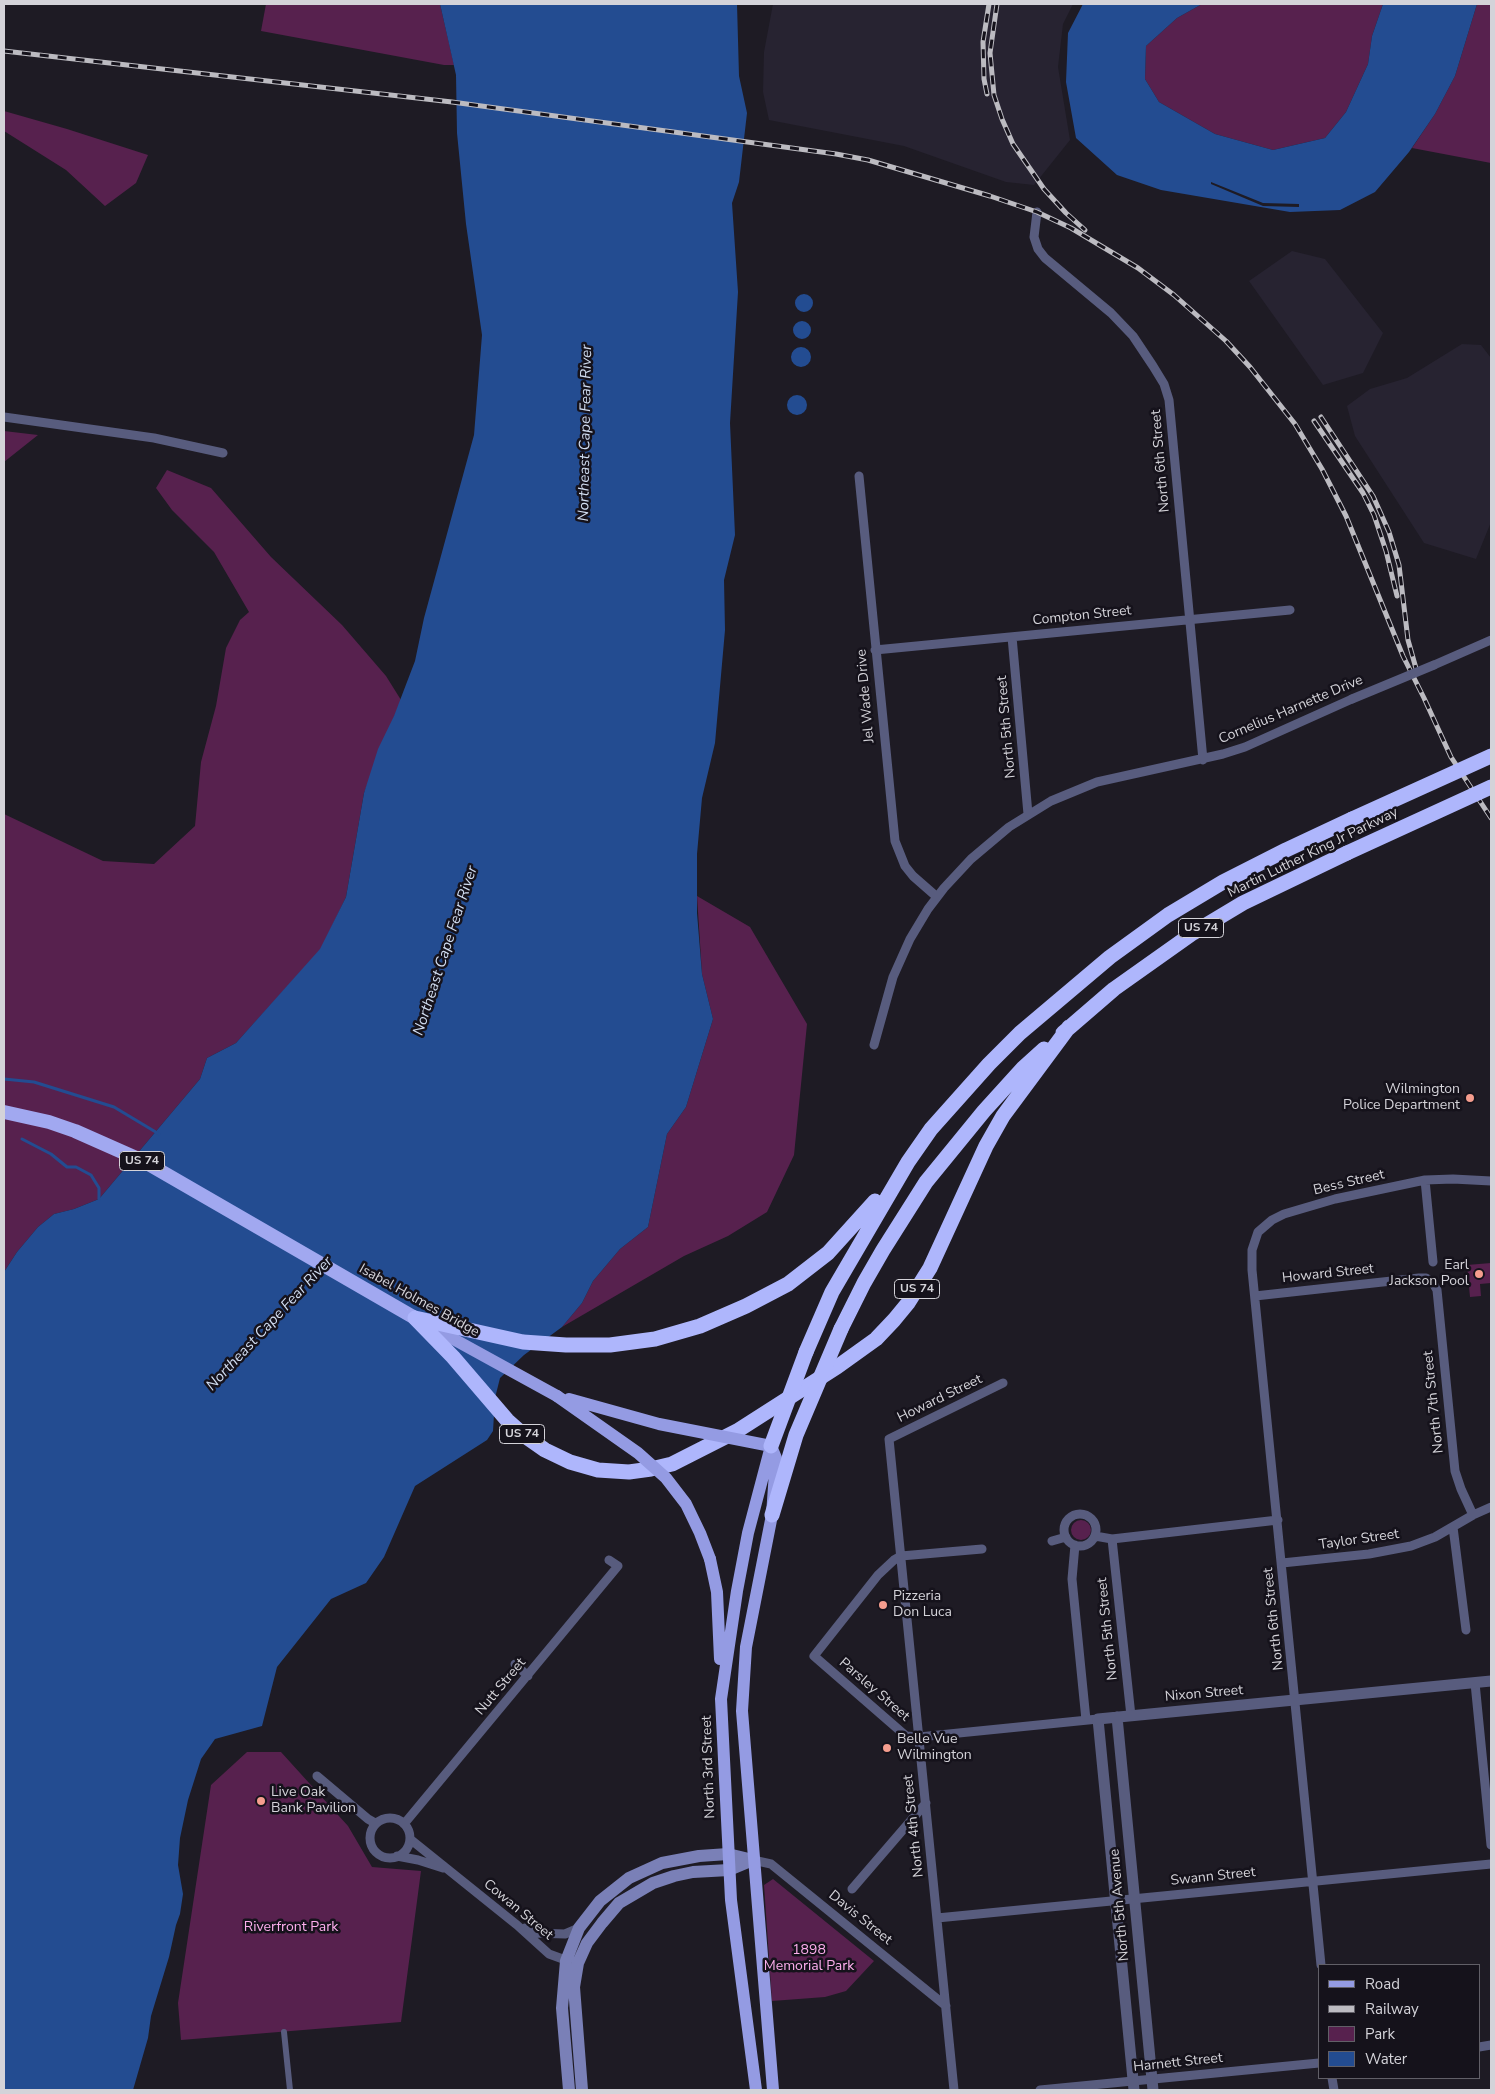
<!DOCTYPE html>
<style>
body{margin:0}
#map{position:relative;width:1495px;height:2094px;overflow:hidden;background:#1e1b24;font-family:"Nunito Sans",sans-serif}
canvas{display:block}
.frame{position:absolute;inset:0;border:5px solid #d4d3d9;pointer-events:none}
.legend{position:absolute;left:1318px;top:1964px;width:162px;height:115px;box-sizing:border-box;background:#15121b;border:1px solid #615f67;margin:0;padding:6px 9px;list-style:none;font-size:15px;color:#d4d3d9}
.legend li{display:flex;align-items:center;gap:10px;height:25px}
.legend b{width:25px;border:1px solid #615f67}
</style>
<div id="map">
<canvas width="1495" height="2094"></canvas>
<div class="frame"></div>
<ul class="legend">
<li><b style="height:6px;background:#949be3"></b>Road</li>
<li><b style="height:6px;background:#bcbbc1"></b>Railway</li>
<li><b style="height:14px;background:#57214e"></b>Park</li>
<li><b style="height:14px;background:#234c91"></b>Water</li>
</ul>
</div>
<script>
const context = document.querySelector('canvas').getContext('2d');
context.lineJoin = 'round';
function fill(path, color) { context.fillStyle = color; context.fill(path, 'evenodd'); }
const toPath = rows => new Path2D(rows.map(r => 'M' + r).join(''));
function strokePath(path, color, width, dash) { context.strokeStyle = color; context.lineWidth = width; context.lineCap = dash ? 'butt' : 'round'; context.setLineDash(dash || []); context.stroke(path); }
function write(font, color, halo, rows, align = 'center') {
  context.font = font + ' "Nunito Sans",sans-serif'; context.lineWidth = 5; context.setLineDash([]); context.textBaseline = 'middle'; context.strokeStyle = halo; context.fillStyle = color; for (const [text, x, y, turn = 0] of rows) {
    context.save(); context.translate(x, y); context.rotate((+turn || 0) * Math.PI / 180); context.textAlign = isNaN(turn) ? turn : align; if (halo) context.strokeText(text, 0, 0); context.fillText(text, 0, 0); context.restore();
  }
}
fill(toPath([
 [773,4,1073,4,1063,24,1058,67,1070,140,1034,185,1006,182,904,146,769,120,763,92,764,52],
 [1292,251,1325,259,1383,333,1363,373,1323,385,1249,281],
 [1462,344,1481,345,1491,358,1491,522,1476,559,1424,543,1355,436,1347,406,1370,389,1407,378]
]), '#272331');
fill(toPath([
 [266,4,440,4,454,65,444,65,261,31],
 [1202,4,1383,4,1372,36,1368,64,1346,112,1325,138,1273,150,1215,134,1159,102,1145,79,1146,46,1177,18],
 [1477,4,1491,4,1491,163,1412,148,1435,114,1455,76],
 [4,111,67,129,148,155,136,183,105,206,66,170,4,131],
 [4,431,38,435,4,462],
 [167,470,211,488,271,557,342,625,386,676,401,700,364,793,346,897,321,949,236,1043,207,1058,200,1079,99,1199,74,1209,54,1214,38,1227,17,1252,4,1272,4,814,103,861,154,864,195,826,201,762,216,706,226,648,240,620,249,612,214,552,172,510,156,488],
 [697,896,750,927,807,1024,794,1155,767,1212,728,1236,684,1256,562,1327,582,1303,593,1281,604,1268,620,1249,648,1227,667,1134,686,1107,713,1019,702,974],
 [1491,1263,1491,1283,1480,1284,1481,1296,1470,1297,1467,1265],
 '1071 1530a10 10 0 1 1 20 0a10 10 0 1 1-20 0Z',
 [247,1752,281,1752,348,1826,372,1867,421,1871,401,2022,181,2040,178,2003,211,1785],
 [773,1879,874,1961,846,1991,825,1997,772,2001,764,1885]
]), '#57214e');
fill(toPath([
 [440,4,737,4,739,76,747,113,739,182,732,203,738,292,730,423,735,535,724,580,725,630,715,743,702,798,697,854,697,913,702,974,713,1019,686,1107,667,1134,648,1227,620,1249,604,1268,593,1281,582,1303,562,1327,524,1355,500,1378,495,1398,493,1431,487,1440,415,1486,384,1557,366,1583,331,1599,277,1667,262,1726,215,1739,201,1759,188,1800,180,1838,178,1865,183,1894,180,1914,176,1925,169,1957,151,2016,148,2038,133,2090,4,2090,4,1272,17,1252,38,1227,54,1214,74,1209,99,1199,200,1079,207,1058,236,1043,320,949,346,897,364,793,378,749,394,716,415,661,424,618,474,435,482,335,466,224,457,133,456,75],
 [1083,4,1202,4,1177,18,1146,46,1145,79,1159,102,1215,134,1273,150,1325,138,1346,112,1368,64,1372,36,1383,4,1477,4,1455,76,1435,114,1409,152,1375,192,1340,210,1290,212,1161,190,1117,175,1076,138,1066,82,1068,33],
 '795 303a9 9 0 1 1 18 0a9 9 0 1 1-18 0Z',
 '793 330a9 9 0 1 1 18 0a9 9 0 1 1-18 0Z',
 '791 357a10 10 0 1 1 20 0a10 10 0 1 1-20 0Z',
 '787 405a10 10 0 1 1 20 0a10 10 0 1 1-20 0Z'
]), '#234c91');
fill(toPath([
 [1211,182,1263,203,1299,204,1299,207,1263,206,1211,184]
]), '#1e1b24');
strokePath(toPath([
 [4,1079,34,1082,114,1107,159,1134],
 [22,1139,51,1154,67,1167,76,1167,91,1175,99,1188,99,1199]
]), '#234c91', 3);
strokePath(toPath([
 [284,2032,290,2090]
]), '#585c7e', 6);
strokePath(toPath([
 [1037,212,1034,237,1038,249,1045,258,1111,313,1133,336,1153,366,1164,384,1169,400,1203,760],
 [4,417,154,438,223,453],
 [859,476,895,841,905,866,913,876,937,897],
 [1012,637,1028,814],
 [875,650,1290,610],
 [1434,665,1491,640],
 [874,1045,893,977,910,939,928,909,944,888,971,859,1009,827,1051,801,1097,782,1223,754,1245,747,1352,699],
 [1425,1180,1433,1262],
 [1255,1296,1419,1278,1426,1278,1433,1283,1437,1290,1455,1471,1461,1489,1473,1515],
 '1064 1530a16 16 0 1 1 32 0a16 16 0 1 1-32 0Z',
 [1453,1527,1466,1630],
 [1095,1536,1112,1539,1278,1520],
 [1112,1539,1131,1716],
 [1052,1541,1066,1537],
 [1075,1545,1072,1579,1086,1720],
 [982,1549,901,1556,894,1560,878,1575,814,1656,906,1736,919,1737,1098,1719],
 [1282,1563,1369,1554,1411,1546,1435,1537,1473,1515,1491,1507],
 [515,1664,528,1676],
 [1475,1683,1491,1845],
 [317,1776,368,1819,375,1823],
 '370 1838a20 20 0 1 1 40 0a20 20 0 1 1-40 0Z',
 [404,1824,618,1566,609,1560],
 [410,1839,517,1925,549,1954,571,1962],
 [397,1856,418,1860,443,1868],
 [753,1860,771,1864,946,2006],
 [852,1889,926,1803],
 [937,1918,1491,1864],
 [525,1928,535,1933,565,1934,579,1928],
 [1321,1965,1252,1270,1252,1250,1258,1232,1272,1220,1284,1214,1335,1199,1425,1180,1453,1179,1491,1181],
 [1479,2047,1491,2045],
 [1332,2078,1334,2090],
 [954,2090,889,1439,1003,1383],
 [1040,2090,1319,2063]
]), '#585c7e', 9);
strokePath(toPath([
 [1117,1717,1153,2090],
 [1134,2090,1098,1719,1491,1681]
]), '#585c7e', 11);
strokePath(toPath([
 [569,2090,562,2008,566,1961,579,1928,600,1901,629,1878,662,1863,699,1856,728,1854,753,1860],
 [582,2090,574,1987,578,1963,587,1943,602,1923,619,1903,653,1883,674,1876,693,1872,729,1870,753,1860]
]), '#7a80b7', 12);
strokePath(toPath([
 [426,1324,557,1396],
 [771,1446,776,1458,772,1515,746,1647,742,1711,773,2090],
 [710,1559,717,1592,720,1659],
 [756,2090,731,1900,721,1699,737,1591,748,1533,771,1446]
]), '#949be3', 12);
strokePath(toPath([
 [4,1112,49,1122,75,1131,145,1162,415,1318]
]), '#a1a8f0', 14);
strokePath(toPath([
 [1063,1033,1114,989,1193,933,1243,903,1347,853],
 [415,1318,453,1357,507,1420,525,1436,545,1450,570,1462,598,1470,629,1472,651,1469,672,1464,737,1431,837,1367,876,1339,894,1320,908,1303,930,1268,986,1146,1003,1116,1069,1027],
 [415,1318,523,1342,566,1345,610,1345,655,1339,700,1326,746,1306,788,1284,828,1253,875,1201],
 [841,1329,864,1283,883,1250,926,1182,984,1111,1023,1068,1044,1049],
 [806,1352,832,1292,908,1162,931,1129,989,1064,1020,1033,1110,957,1168,915,1223,882,1286,850,1352,819]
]), '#aeb6fc', 15);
const rail = toPath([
 [997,4,990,53,994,95,1002,119,1013,144,1044,189,1066,213,1085,230],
 [4,51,452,102,836,154,868,160,990,196,1037,212,1071,228,1138,268,1174,295,1226,341,1250,367,1295,424,1322,469,1346,516,1403,656,1424,698,1451,757,1491,818],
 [987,94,984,79,983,42,989,4],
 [1321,417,1373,496,1389,532,1399,565,1408,640,1417,672],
 [1314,421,1363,493,1374,515,1386,551,1397,596]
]);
strokePath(rail, '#bcbbc1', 5);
strokePath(rail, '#15121b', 3, [9]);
strokePath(toPath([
 [1352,699,1434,665]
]), '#585c7e', 9);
strokePath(toPath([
 [557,1396,638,1453,666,1478,686,1504,700,1533,710,1559],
 [569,1399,659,1424,771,1446]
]), '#949be3', 12);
strokePath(toPath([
 [1352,819,1491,756],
 [1347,853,1491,787],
 [771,1446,806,1352],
 [772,1515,796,1435,841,1329]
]), '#aeb6fc', 15);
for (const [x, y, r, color] of [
 [1470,1098,5,"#f59d8e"],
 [1479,1274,5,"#f59d8e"],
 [883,1605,5,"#f59d8e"],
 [887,1748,5,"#f59d8e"],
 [261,1801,5,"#f59d8e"]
]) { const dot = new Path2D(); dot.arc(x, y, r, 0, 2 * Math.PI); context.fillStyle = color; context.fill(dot); strokePath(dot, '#15121b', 2); }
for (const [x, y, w] of [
 [1201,928,45],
 [142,1161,45],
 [917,1289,45],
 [522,1434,45]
]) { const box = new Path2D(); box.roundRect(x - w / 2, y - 9.5, w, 19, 4); context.fillStyle = '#15121b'; context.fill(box); strokePath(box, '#d4d3d9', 1); }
write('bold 12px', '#d4d3d9', null, [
 ["US 74",1201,928],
 ["US 74",142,1161],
 ["US 74",917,1289],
 ["US 74",522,1434]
]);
write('14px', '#d4d3d9', '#15121b', [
 ["North 6th Street",1161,461,-95],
 ["Compton Street",1082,616,-6],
 ["Jel Wade Drive",866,696,-95],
 ["Cornelius Harnette Drive",1291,710,-23],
 ["North 5th Street",1007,727,-95],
 ["Martin Luther King Jr Parkway",1313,853,-26],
 ["Bess Street",1349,1183,-13],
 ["Howard Street",1328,1274,-6],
 ["Isabel Holmes Bridge",419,1301,29],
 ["Howard Street",940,1399,-26],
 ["North 7th Street",1434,1402,-96],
 ["Taylor Street",1359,1540,-8],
 ["North 6th Street",1274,1619,-96],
 ["North 5th Street",1108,1629,-96],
 ["Nutt Street",501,1687,-50],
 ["Parsley Street",874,1690,41],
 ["Nixon Street",1204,1694,-5],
 ["North 3rd Street",709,1767,-92],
 ["North 4th Street",914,1826,-96],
 ["Swann Street",1213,1877,-6],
 ["North 5th Avenue",1120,1905,-95],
 ["Cowan Street",518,1910,40],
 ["Davis Street",860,1918,39],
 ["Harnett Street",1178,2063,-6]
]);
write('14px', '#d4d3d9', '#15121b', [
 ["Wilmington",1460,1090,"right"],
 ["Police Department",1460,1106,"right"],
 ["Earl",1469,1266,"right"],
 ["Jackson Pool",1469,1282,"right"],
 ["Pizzeria",893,1597],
 ["Don Luca",893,1613],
 ["Belle Vue",897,1740],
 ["Wilmington",897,1756],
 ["Live Oak",271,1793],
 ["Bank Pavilion",271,1809]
], 'left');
write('14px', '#fdaeed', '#15121b', [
 ["Riverfront Park",291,1928],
 ["1898",809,1951],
 ["Memorial Park",809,1967]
]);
write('italic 15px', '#d1ddf1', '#15121b', [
 ["Northeast Cape Fear River",586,433,-89],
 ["Northeast Cape Fear River",446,951,-72],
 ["Northeast Cape Fear River",270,1324,-47]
]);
</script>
